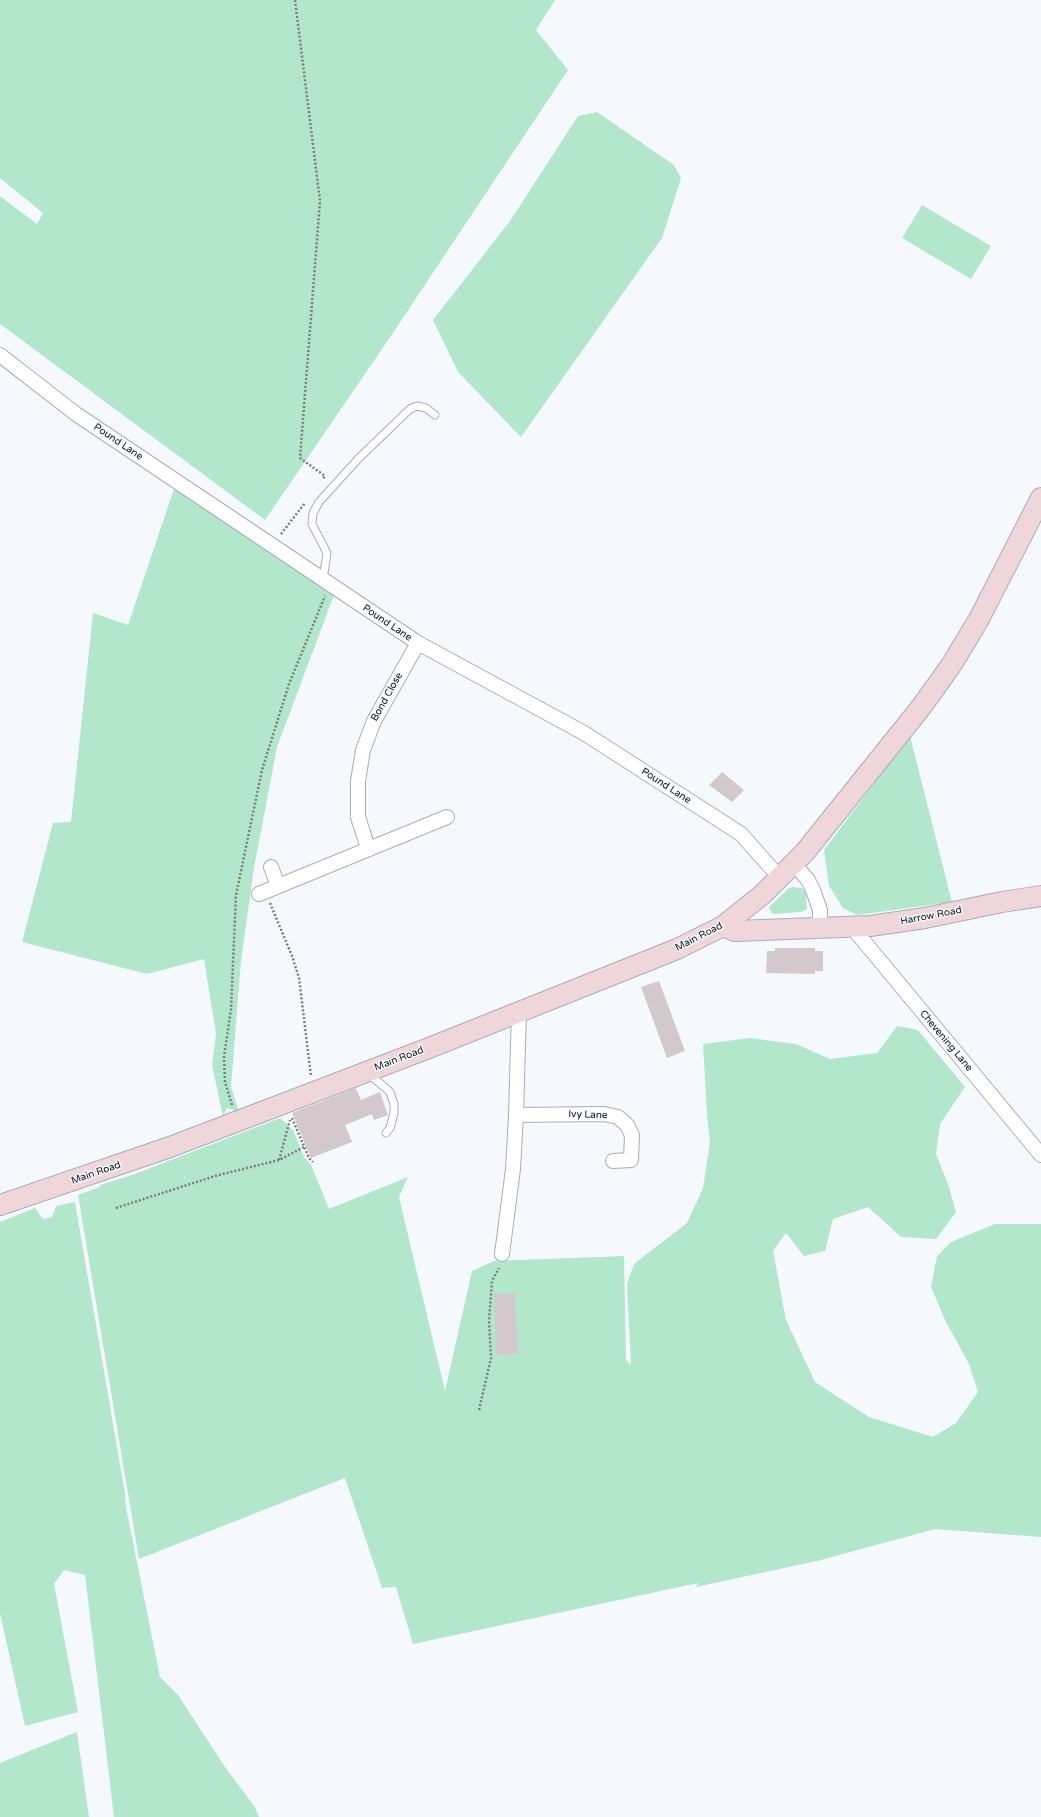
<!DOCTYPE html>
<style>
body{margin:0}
canvas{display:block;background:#f5f9fe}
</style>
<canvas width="1041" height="1817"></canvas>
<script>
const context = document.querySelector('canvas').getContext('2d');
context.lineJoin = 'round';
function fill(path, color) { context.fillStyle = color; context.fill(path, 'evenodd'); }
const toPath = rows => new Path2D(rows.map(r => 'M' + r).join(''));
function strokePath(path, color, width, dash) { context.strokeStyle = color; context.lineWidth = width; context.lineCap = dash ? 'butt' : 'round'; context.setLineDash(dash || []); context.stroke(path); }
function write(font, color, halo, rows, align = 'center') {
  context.font = font + ' "Varela Round",sans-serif'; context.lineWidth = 3; context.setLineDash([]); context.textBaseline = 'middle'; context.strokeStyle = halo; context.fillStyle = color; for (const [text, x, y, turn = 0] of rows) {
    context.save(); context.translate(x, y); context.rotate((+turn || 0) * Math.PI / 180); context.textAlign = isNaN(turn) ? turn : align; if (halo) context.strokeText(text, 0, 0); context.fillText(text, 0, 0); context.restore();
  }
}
fill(toPath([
 [0,0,555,0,536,30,568,70,393,333,265,520,0,324,0,196,37,224,43,213,0,178],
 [597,112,674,165,681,178,662,238,521,437,458,372,433,320,510,221,578,116],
 [922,205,991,246,971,279,902,238],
 [174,489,334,595,277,747,254,868,241,961,231,1087,239,1112,227,1108,223,1117,212,1065,216,1034,204,959,147,974,22,942,53,823,71,822,93,613,128,625],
 [910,736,952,902,857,915,843,908,829,886,824,850],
 [793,887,802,888,806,893,807,909,801,912,772,914,769,907,789,888],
 [897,1026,918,1030,965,1087,940,1124,936,1154,949,1187,956,1212,936,1239,901,1237,868,1207,833,1219,825,1251,804,1256,786,1233,773,1251,786,1320,815,1382,869,1417,933,1437,956,1423,978,1392,969,1364,946,1322,931,1287,937,1256,951,1242,995,1224,1041,1224,1041,1537,935,1529,817,1561,696,1587,698,1583,413,1644,396,1587,382,1588,345,1478,139,1559,78,1195,100,1187,100,1185,132,1175,280,1118,293,1130,304,1157,311,1165,329,1209,408,1177,399,1197,445,1391,472,1271,494,1261,624,1256,626,1360,631,1365,627,1284,634,1264,687,1223,703,1188,710,1142,707,1115,703,1044,750,1038,796,1044,830,1059,877,1053],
 [75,1202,125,1494,126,1507,160,1677,178,1695,225,1767,255,1807,259,1817,114,1817,85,1575,64,1570,54,1584,78,1712,25,1726,0,1613,0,1222,35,1208,43,1219,52,1217,56,1206],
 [77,1732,89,1817,0,1817,0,1763]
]), '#b2e7cc');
fill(toPath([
 [722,772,744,790,732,802,709,785],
 [775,948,815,948,815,951,823,951,823,971,815,971,815,974,766,973,767,951,775,951],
 [659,981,685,1051,667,1058,641,987],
 [356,1088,361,1100,380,1092,388,1115,374,1120,372,1114,345,1125,352,1142,311,1158,292,1113],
 [515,1293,518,1354,496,1355,494,1294]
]), '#d3c9cd');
const lane = toPath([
 [323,580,327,553,312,524,313,513,319,502,359,458,410,409,417,406,426,408,435,415],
 [368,1073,390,1092,394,1104,394,1113,390,1128,386,1133]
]);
const street = toPath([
 [0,355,76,414,418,643,584,733,741,834,780,878],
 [368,848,358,817,358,781,363,750,374,721,418,643],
 [794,864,808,880,813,890,820,910,820,927],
 [271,867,278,886],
 [259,894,447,817],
 [852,927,1041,1155],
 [516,1115,604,1114,618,1117,627,1125,632,1135,631,1160,613,1161],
 [502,1254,513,1169,516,1115,519,1012]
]);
const secondary = toPath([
 [723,926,735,931,870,926,925,918,1002,902,1041,896],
 [0,1205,170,1147,429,1048,677,949,723,926,763,894,805,852,922,706,952,664,979,619,1041,498]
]);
strokePath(lane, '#a7aeb5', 9);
strokePath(street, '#a7aeb5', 16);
strokePath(secondary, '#a7aeb5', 22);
strokePath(toPath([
 [295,0,320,201,300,458,325,476,322,480],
 [281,534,305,503],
 [270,903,292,956,299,978,311,1076],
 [232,1105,225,1082,224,1057,231,1009,236,895,262,770,289,684,325,596],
 [292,1118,309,1158,313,1162],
 [279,1160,290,1120],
 [116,1208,215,1176,279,1160,304,1147],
 [479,1410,491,1358,489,1321,492,1281,499,1268]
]), '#7a7d80', 2.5, [2, 2]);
strokePath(lane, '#fff', 7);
strokePath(street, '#fff', 14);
strokePath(secondary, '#eed6da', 20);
write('10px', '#101214', '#f5f9fe', [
 ["Pound Lane",118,442,34],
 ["Pound Lane",387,623,34],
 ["Bond Close",387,697,-61],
 ["Pound Lane",666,786,33],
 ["Harrow Road",931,916,-11],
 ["Main Road",699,937,-27],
 ["Chevening Lane",946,1041,50],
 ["Main Road",399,1059,-21],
 ["Ivy Lane",588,1115,2],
 ["Main Road",96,1173,-19]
]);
</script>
